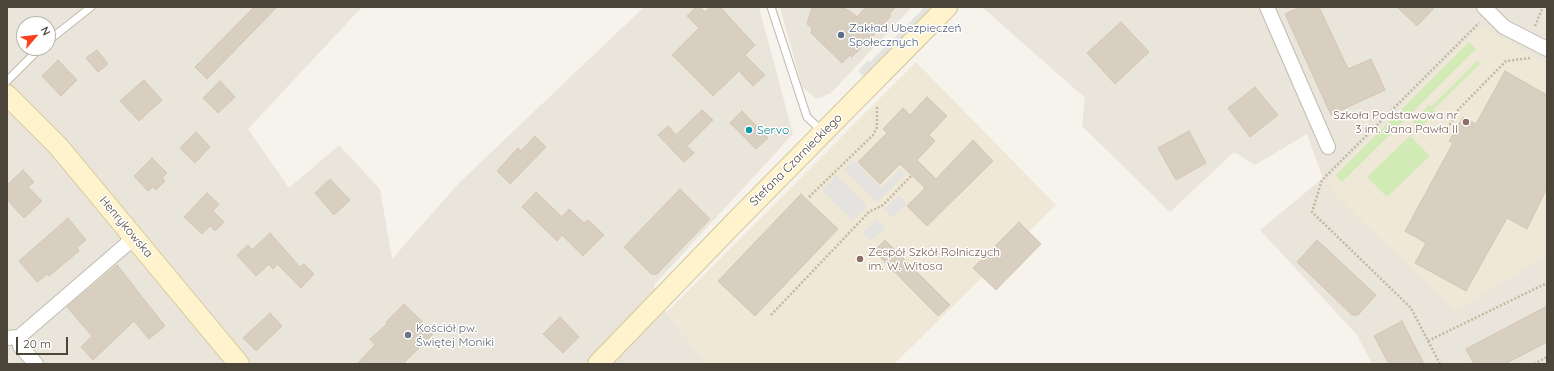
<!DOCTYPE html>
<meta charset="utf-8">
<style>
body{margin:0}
#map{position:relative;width:1554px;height:371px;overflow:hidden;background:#f6f3ec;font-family:Quicksand,sans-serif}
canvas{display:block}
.frame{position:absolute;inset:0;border:8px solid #4b4439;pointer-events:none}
.north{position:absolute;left:16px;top:16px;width:40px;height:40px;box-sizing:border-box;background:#fff;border:1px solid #b7b4b0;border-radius:50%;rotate:62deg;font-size:11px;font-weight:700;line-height:16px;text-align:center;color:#4b4439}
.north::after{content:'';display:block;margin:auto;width:14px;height:18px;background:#fc3f1d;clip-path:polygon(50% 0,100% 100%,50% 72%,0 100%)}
.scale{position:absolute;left:16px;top:337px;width:52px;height:18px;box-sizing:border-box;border:2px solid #4b4439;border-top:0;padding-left:5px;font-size:12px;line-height:14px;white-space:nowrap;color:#4b4439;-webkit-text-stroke:3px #fff;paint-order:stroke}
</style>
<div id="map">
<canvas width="1554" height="371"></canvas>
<div class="frame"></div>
<div class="north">N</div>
<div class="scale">20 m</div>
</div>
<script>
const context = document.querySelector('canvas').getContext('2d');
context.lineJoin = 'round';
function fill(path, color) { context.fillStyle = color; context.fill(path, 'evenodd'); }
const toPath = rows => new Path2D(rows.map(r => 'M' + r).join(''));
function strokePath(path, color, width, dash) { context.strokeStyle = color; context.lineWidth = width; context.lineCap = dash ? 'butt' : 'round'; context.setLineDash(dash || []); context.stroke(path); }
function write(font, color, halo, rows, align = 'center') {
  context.font = font + ' Quicksand,sans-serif'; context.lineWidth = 3; context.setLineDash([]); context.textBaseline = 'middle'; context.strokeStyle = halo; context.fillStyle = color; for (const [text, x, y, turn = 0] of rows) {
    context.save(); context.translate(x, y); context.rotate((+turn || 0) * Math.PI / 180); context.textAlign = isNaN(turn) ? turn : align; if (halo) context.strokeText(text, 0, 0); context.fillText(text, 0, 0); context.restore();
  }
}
fill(toPath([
 [7,7,362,7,248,129,289,188,339,145,380,189,392,259,460,182,644,7,759,7,793,134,654,285,666,313,708,364,7,364],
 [24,24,48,24,48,48,24,48],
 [780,7,912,7,831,93,817,99,802,87],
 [982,7,1547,7,1547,364,1372,364,1357,335,1260,230,1323,178,1307,134,1255,165,1234,152,1170,212,1082,126,1085,98]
]), '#eae5da');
fill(toPath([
 [1481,26,1547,63,1547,256,1455,311,1333,193,1326,181],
 [916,62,1056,205,894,364,708,364,666,313]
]), '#efe8d6');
fill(toPath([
 [1469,42,1476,49,1342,182,1336,175],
 [1477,61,1480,64,1434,109,1436,112,1420,128,1413,121,1429,105,1431,107],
 [1410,136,1430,156,1387,197,1367,177]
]), '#d2eab5');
fill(toPath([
 [925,7,933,7,864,77,858,71,868,60,870,62],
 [854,160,881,188,900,169,906,174,877,202,844,169],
 [836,175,867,206,853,221,822,190],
 [899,195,907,203,893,218,885,209],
 [877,219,885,227,871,241,863,233]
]), '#e5e3e0');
const building = toPath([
 [254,7,277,7,207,79,195,67,254,7],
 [696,7,700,7,705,12,711,7,720,7,755,45,745,55,765,75,753,86,739,71,713,96,672,55,699,28,687,16,696,7],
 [812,7,840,7,848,10,857,17,866,7,896,7,889,14,891,16,866,43,852,57,850,55,842,63,811,33,812,28,807,24,812,7],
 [1300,7,1319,7,1348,69,1371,59,1385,90,1331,115,1285,14,1300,7],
 [1397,7,1435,7,1417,26,1397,7],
 [1121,22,1149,52,1115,84,1087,53,1121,22],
 [97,50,108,64,98,72,86,58,97,50],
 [58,60,77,80,61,96,42,76,58,60],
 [1505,71,1547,95,1547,188,1527,229,1507,218,1466,291,1415,263,1426,243,1405,231,1453,143,1449,141,1463,117,1476,124,1505,71],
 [144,80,162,100,139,121,120,101,144,80],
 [220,81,235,97,218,113,203,98,220,81],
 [1255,87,1278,115,1250,137,1228,108,1255,87],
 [927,97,947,116,929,135,935,141,917,160,936,179,973,140,993,161,927,226,907,206,925,188,900,164,880,184,858,162,887,133,883,129,903,108,910,115,927,97],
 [702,110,713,120,687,146,694,153,684,162,658,135,668,126,676,135,702,110],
 [742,111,768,138,756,149,730,123,742,111],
 [1189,131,1206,163,1176,180,1158,148,1189,131],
 [196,132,210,147,195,163,180,148,196,132],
 [535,136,546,147,510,184,497,171,518,148,521,151,535,136],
 [152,158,167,173,162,178,165,181,156,190,153,187,148,191,134,176,152,158],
 [23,170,34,182,28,187,42,201,24,218,7,200,7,185,23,170],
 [330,179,350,200,334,215,315,193,330,179],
 [680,189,710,219,657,274,651,274,624,247,680,189],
 [536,192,562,217,569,209,584,223,588,220,604,235,583,256,562,235,557,241,522,207,536,192],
 [207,193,219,204,213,211,224,222,215,231,210,226,202,234,184,217,207,193],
 [801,194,838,229,755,316,718,281,801,194],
 [68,218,86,240,77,248,79,251,49,276,47,274,37,282,19,261,68,218],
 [1019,222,1041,244,996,290,973,268,1019,222],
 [270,233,300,267,304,264,314,274,301,288,277,264,273,269,269,264,256,276,237,255,248,245,252,250,270,233],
 [885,240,950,305,938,316,874,251,885,240],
 [1317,240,1376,295,1358,315,1352,315,1297,262,1317,240],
 [117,265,165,326,149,339,134,321,93,360,81,347,92,336,67,307,117,265],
 [404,304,434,333,403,364,357,364,375,345,370,339,387,324,386,322,404,304],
 [1547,306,1547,342,1505,364,1474,364,1466,349,1547,306],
 [270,313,282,326,256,351,243,338,270,313],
 [560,317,579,337,563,353,543,334,560,317],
 [1402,321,1424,364,1389,364,1374,336,1402,321]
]);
fill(building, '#d8cfc1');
strokePath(building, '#d3c7b4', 1);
const lane = toPath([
 [771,7,807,117,823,132],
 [48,41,91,7],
 [7,81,40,48]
]);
const street = toPath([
 [1267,7,1328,147],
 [1484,7,1504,27,1547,49],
 [19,337,20,346,36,364],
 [7,338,19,337,135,237]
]);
const secondary = toPath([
 [7,95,58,146,239,364],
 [598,364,735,222,947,7]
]);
strokePath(lane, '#c2bbae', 9);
strokePath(street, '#c2bbae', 16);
strokePath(secondary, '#d6c79b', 22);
strokePath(toPath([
 [1535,26,1543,7],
 [1446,132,1457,111,1506,61,1530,58],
 [809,197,873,135,877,127,877,106],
 [771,315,869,212,883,205,912,175],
 [1428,341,1547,283],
 [1440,364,1411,308,1312,212,1322,180,1479,23],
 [1534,364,1547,357]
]), '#c4b79f', 2.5, [2, 2]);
strokePath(lane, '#fff', 7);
strokePath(street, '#fff', 14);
strokePath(secondary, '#fff3cd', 20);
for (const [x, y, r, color] of [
 [841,35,4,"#5c6f8a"],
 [1466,122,4,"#8d6e63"],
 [749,130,4,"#0f9aa8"],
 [860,259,4,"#8d6e63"],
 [408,335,4,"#6b7280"]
]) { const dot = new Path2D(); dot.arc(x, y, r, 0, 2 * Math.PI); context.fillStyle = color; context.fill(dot); strokePath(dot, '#fff', 1.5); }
write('12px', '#4e5e75', '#fff', [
 ["Zakład Ubezpieczeń",849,28],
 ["Społecznych",849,42]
], 'left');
write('12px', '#785e54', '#fff', [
 ["Szkoła Podstawowa nr",1458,115],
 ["3 im. Jana Pawła II",1458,129],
 ["Zespół Szkół Rolniczych",868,252,"left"],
 ["im. W. Witosa",868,266,"left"]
], 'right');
write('12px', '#0d838f', '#fff', [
 ["Servo",757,130]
], 'left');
write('12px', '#4b4439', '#fff', [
 ["Stefana Czarnieckiego",796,160,-45],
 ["Henrykowska",126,227,50]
]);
write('12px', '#5b616d', '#fff', [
 ["Kościół pw.",416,328],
 ["Świętej Moniki",416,342]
], 'left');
</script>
